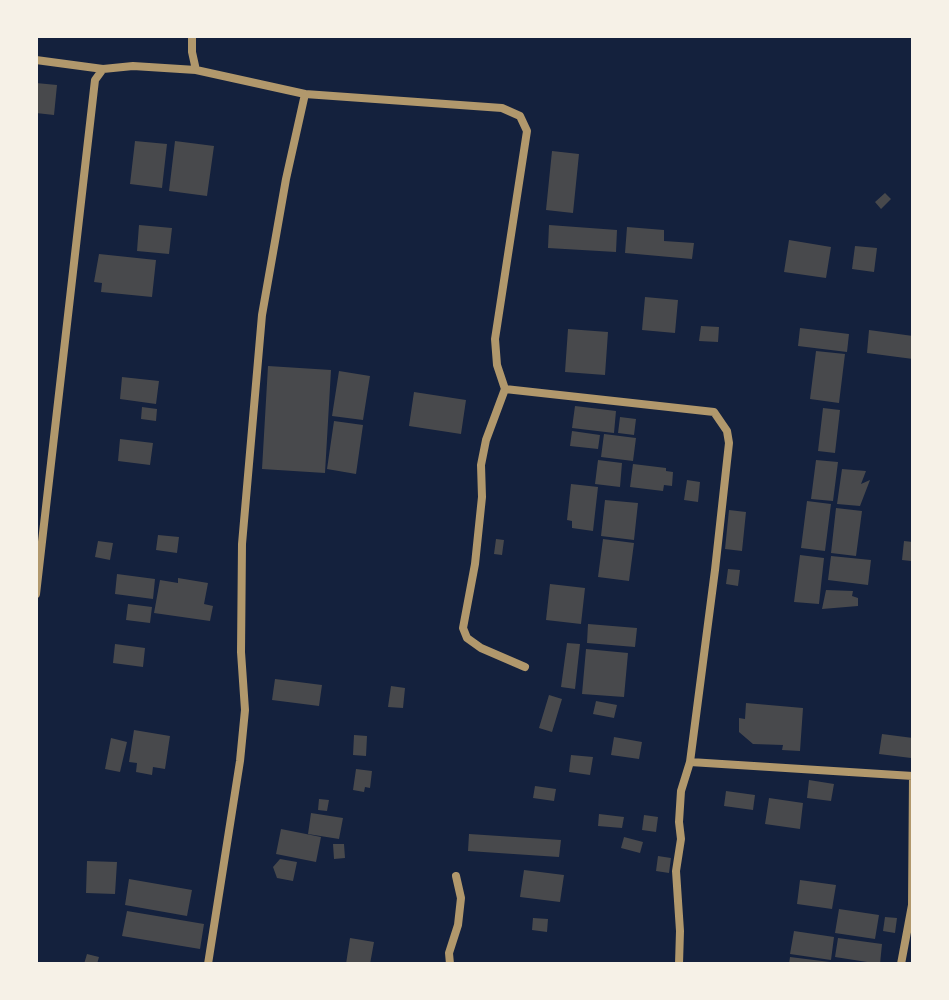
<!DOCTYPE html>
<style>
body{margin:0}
#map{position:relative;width:949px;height:1000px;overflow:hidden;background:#14213d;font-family:Signika,sans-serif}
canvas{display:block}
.frame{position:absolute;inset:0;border:38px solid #f6f1e7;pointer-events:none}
</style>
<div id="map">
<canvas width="949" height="1000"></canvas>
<div class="frame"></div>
</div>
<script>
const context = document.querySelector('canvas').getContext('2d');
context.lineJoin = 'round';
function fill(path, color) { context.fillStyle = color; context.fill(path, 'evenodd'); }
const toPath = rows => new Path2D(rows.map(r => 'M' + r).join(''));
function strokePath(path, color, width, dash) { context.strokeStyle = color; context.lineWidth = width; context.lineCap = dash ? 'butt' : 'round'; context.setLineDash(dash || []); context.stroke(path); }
fill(toPath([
 [36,83,57,85,54,115,36,113],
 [135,141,167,144,162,188,130,184],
 [175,141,214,146,207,196,169,191],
 [552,151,579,154,573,213,546,210],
 [885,193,891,199,881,209,875,202],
 [139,225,172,228,169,254,137,251],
 [549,225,617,230,616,252,548,248],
 [627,227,664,230,664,241,694,243,692,259,625,253],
 [789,240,831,247,826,278,784,272],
 [855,246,877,248,874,272,852,269],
 [99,254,156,260,152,297,101,292,102,283,94,282],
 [645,297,678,300,675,333,642,330],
 [701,326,719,327,718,342,699,341],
 [800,328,849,334,847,352,798,346],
 [568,329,608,332,605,375,565,372],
 [869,330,913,336,913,359,867,353],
 [816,351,845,354,839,403,810,399],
 [268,366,331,370,325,473,262,469],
 [339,371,370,376,363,420,332,416],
 [122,377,159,381,156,404,120,399],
 [414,392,466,400,461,434,409,426],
 [575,406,616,411,614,433,572,428],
 [142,407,157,409,156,421,141,419],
 [823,408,840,410,835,453,818,451],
 [620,417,636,419,634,435,618,433],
 [334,421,363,425,356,474,327,469],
 [572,431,600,435,598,449,570,446],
 [604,434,636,438,633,461,601,457],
 [120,439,153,443,150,465,118,461],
 [598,460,622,463,620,487,595,484],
 [816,460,838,462,833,501,811,499],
 [633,464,666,468,666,471,673,472,672,486,664,485,663,491,630,487],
 [842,469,866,471,861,484,870,480,860,506,837,504],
 [687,480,700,482,698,502,684,500],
 [571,484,598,487,593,531,572,528,572,521,567,520],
 [605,500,638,503,634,540,601,536],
 [807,501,831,504,825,551,801,548],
 [836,508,862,511,856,556,831,553],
 [729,510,746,512,742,551,725,549],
 [158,535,179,537,177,553,156,550],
 [496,539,504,540,502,555,494,554],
 [603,539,634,543,629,581,598,577],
 [98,541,113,543,110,560,95,557],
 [904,541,913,542,911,561,902,560],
 [800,555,824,558,819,604,794,602],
 [831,556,871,560,868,585,828,580],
 [728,569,740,570,738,586,726,584],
 [117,574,155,579,153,599,115,594],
 [178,578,208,583,204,604,213,606,210,621,154,613,160,580,178,583],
 [550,584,585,588,581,624,546,620],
 [826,590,853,591,852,596,858,598,858,606,822,609],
 [128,604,152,607,150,623,126,620],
 [588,624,637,628,635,647,587,643],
 [567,643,580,644,575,689,561,687],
 [115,644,145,648,143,667,113,663],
 [586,649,628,653,624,697,582,694],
 [275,679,322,685,319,706,272,700],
 [391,686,405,688,403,708,388,707],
 [549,695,562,699,552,732,539,728],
 [596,701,617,705,614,718,593,714],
 [746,703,803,708,800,751,782,750,783,745,753,744,739,732,739,718,745,719],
 [134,730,170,736,165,769,153,767,152,775,136,772,137,763,129,762],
 [882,734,913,738,911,758,879,754],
 [354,735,367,736,366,756,353,755],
 [614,737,642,742,639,759,611,755],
 [111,738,127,742,120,772,105,769],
 [571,755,593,757,590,775,569,772],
 [356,769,372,771,370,788,365,787,364,792,353,790],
 [809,780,834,784,831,801,807,798],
 [535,786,556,789,554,801,533,798],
 [726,791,755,795,753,810,724,806],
 [769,798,803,803,800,829,765,824],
 [319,799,329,800,327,811,318,810],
 [311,813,343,818,339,839,308,834],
 [599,814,624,817,622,828,598,826],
 [644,815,658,817,656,832,642,830],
 [281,829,321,837,316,862,276,854],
 [469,834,561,840,559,857,468,851],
 [624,837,643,842,640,853,621,848],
 [333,844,344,844,345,858,334,859],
 [658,856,671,858,669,873,656,871],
 [280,859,297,862,293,881,277,878,273,867],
 [87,861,117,862,115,894,86,893],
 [524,870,564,875,560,902,520,897],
 [129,879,192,890,187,916,125,905],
 [800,880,836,885,832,909,797,904],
 [839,909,879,915,875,939,835,933],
 [127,911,204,924,200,949,122,936],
 [885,917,897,918,895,933,883,931],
 [533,918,548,919,547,932,532,930],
 [794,931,834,937,831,960,790,954],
 [350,938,374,942,370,964,346,964],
 [838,938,882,944,880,964,835,957],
 [87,954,99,957,97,964,84,964],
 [790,957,830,962,830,964,789,964]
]), '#48494c');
strokePath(toPath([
 [192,36,192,52,196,70],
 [36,60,103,69],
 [505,389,714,412,727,431,729,443,715,570,690,762,681,791,679,822,681,839,676,871,680,931,679,964],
 [36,594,95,80,103,69,133,66,196,70,305,94,502,108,520,116,527,131,495,339,497,365,505,389,486,440,481,465,482,497,475,564,463,628,467,638,481,648,525,667],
 [690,762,913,776],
 [208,964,240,761,245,710,241,652,242,544,262,315,286,179,305,94],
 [450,964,449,953,458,925,461,898,456,876],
 [901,964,912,905,913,776]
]), '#b1986c', 8);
</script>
